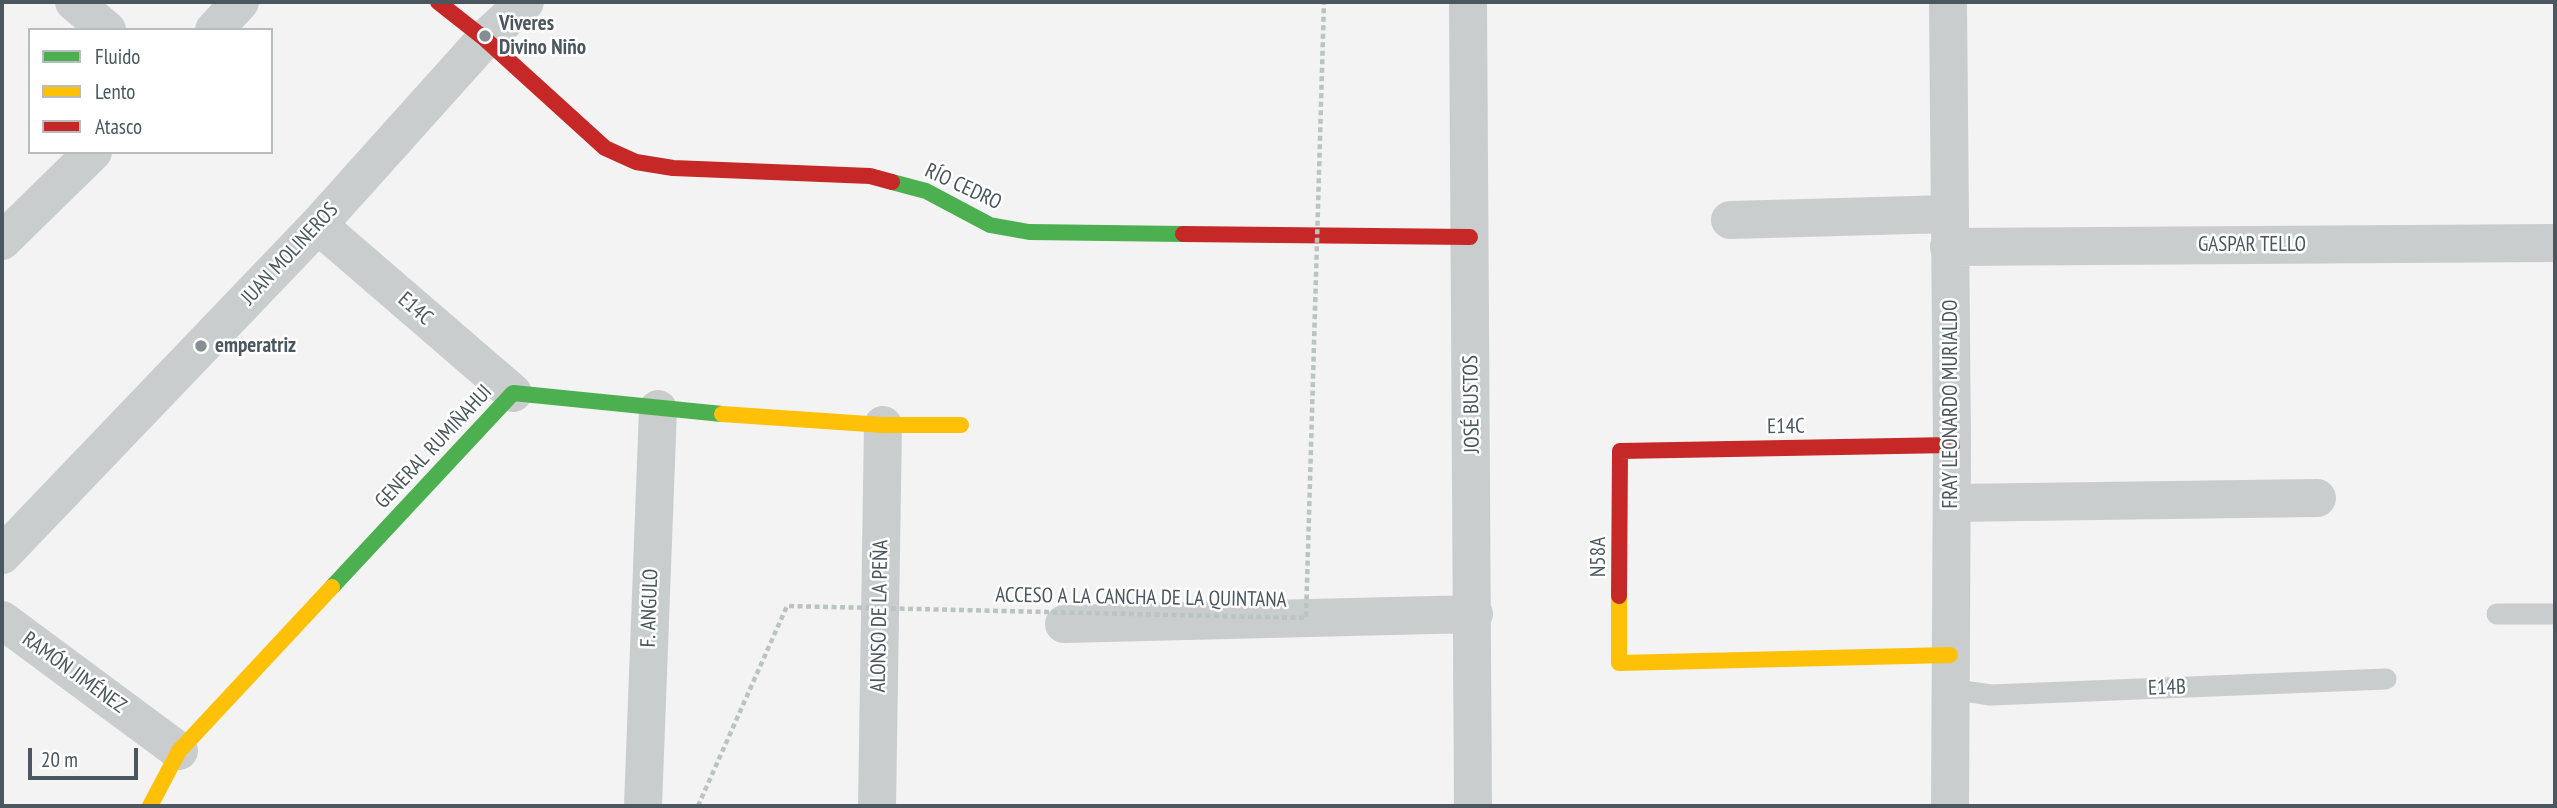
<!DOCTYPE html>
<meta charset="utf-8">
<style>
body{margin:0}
#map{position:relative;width:2557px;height:808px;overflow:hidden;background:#f3f3f3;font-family:"PT Sans Narrow",sans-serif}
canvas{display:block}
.frame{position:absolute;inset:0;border:4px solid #4a575e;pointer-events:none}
.legend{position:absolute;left:28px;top:28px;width:245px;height:126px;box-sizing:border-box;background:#fff;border:2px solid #b7bcbf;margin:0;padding:9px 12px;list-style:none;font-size:21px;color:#4a575e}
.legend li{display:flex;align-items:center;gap:14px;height:35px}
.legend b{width:35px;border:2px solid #b7bcbf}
.scale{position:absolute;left:28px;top:748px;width:110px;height:32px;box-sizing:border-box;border:4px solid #4a575e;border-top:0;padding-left:9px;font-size:21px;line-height:24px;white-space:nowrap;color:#4a575e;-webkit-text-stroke:5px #fff;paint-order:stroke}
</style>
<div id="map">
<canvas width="2557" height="808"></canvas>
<div class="frame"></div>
<ul class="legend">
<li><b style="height:9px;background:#4caf50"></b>Fluido</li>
<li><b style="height:9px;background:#ffc107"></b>Lento</li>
<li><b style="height:9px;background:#c62828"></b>Atasco</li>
</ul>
<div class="scale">20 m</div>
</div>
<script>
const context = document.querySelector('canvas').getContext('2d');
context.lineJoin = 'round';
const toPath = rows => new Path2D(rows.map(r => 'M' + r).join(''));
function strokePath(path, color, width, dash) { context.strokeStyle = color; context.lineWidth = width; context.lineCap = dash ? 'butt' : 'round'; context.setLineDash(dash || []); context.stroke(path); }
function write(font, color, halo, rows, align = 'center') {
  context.font = font + ' "PT Sans Narrow",sans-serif'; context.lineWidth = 5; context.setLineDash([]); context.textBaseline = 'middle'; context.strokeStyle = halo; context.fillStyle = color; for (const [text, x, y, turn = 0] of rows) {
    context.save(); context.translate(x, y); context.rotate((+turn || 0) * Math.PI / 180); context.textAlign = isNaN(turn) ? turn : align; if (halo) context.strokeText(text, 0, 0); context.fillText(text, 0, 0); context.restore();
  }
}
strokePath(toPath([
 [2497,614,2555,614],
 [1949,689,1991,695,2386,679]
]), '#cacdce', 21);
strokePath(toPath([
 [74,2,107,30],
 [1468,2,1473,806],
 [1948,2,1952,445,1950,806],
 [214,30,240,2],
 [1730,220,1949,214],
 [318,225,513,393],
 [2,241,93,152],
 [1949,247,2555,243],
 [1952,503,2317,498],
 [2,555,318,225,485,39,525,2],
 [2,620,179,751],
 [1064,624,1474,614],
 [643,806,658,409],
 [877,806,883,425]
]), '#cacdce', 38);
strokePath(toPath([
 [892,182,926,191,990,225,1029,232,1183,234],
 [332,587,513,393,722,414]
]), '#4caf50', 16);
strokePath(toPath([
 [722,414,883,425,961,425],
 [1619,596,1619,663,1950,655],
 [150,806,179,751,332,587]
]), '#ffc107', 16);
strokePath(toPath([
 [438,2,485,39,605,148,636,162,673,168,870,176,892,182],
 [1183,234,1470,237],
 [1619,596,1620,451,1952,445]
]), '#c62828', 16);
strokePath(toPath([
 [698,806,787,606,1306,618,1324,2]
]), '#bac4c0', 4.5, [5, 3.5]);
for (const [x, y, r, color] of [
 [485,36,7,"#858e92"],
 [201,346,7,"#858e92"]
]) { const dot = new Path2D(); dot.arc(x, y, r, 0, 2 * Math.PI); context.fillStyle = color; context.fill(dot); strokePath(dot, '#fff', 2.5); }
write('bold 21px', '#4a575e', '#fff', [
 ["Viveres",499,24],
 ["Divino Niño",499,48],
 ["emperatriz",215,346]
], 'left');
write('21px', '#4a575e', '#fff', [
 ["RÍO CEDRO",963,187,25],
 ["GASPAR TELLO",2252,245],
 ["JUAN MOLINEROS",290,254,-47],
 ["E14C",415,309,41],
 ["JOSÉ BUSTOS",1472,404,-91],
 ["FRAY LEONARDO MURIALDO",1951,404,-90],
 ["E14C",1786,427,-1],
 ["GENERAL RUMIÑAHUI",434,447,-47],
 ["N58A",1599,557,-90],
 ["ACCESO A LA CANCHA DE LA QUINTANA",1141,598,1],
 ["F. ANGULO",650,608,-88],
 ["ALONSO DE LA PEÑA",880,616,-89],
 ["RAMÓN JIMÉNEZ",74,673,36],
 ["E14B",2167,688,-2]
]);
</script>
